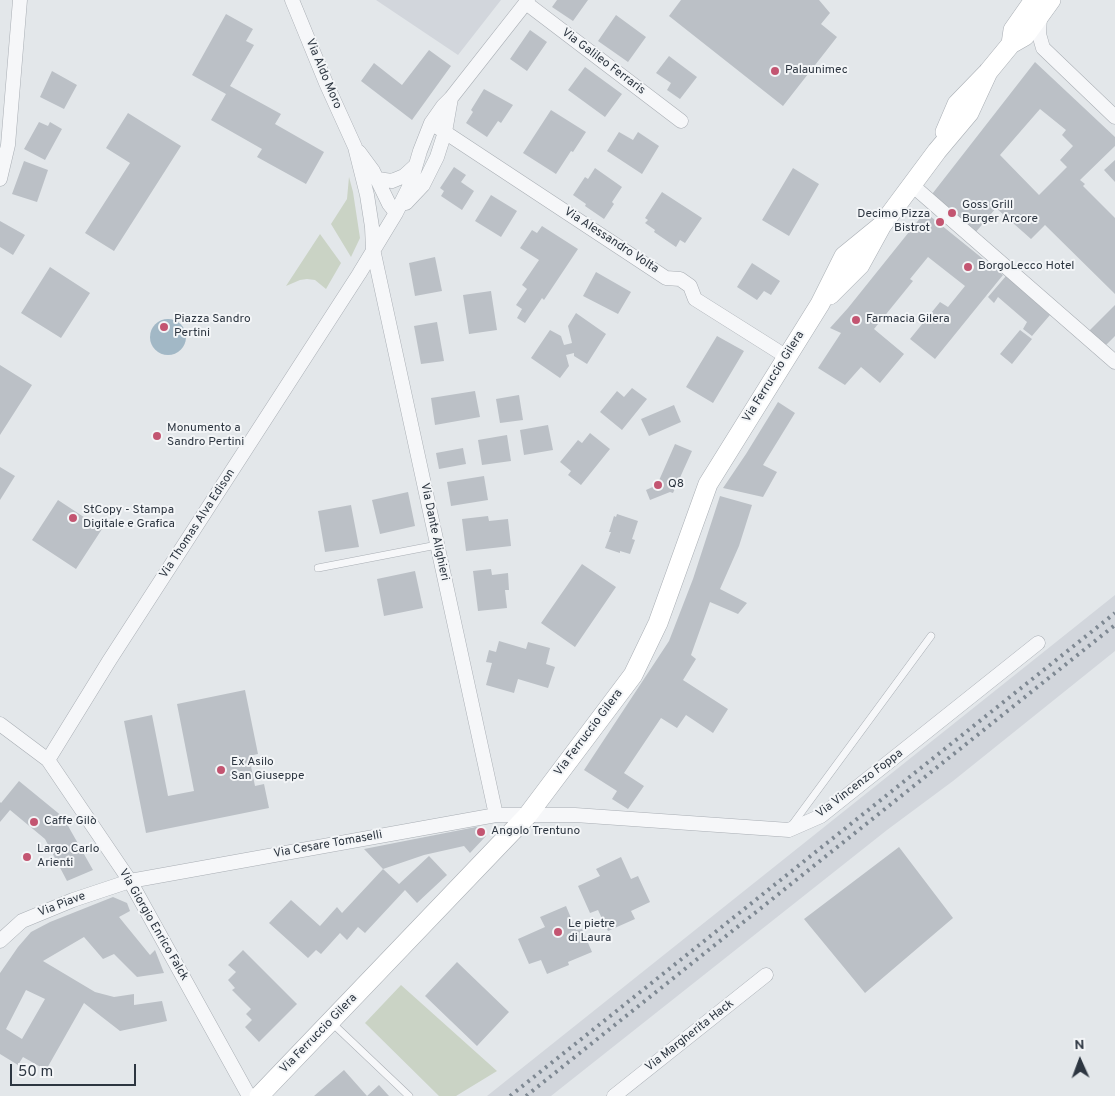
<!DOCTYPE html>
<meta charset="utf-8">
<style>
body{margin:0}
#map{position:relative;width:1115px;height:1096px;overflow:hidden;background:#e3e7ea;font-family:Overpass,sans-serif}
canvas{display:block}
.north{position:absolute;left:1055px;top:1036px;width:50px;height:50px;-webkit-text-stroke:4px #f3f5f7;paint-order:stroke;rotate:358deg;font-size:14px;font-weight:700;line-height:20px;text-align:center;color:#2d3641}
.north::after{content:'';display:block;margin:auto;width:18px;height:22px;background:#2d3641;clip-path:polygon(50% 0,100% 100%,50% 72%,0 100%)}
.scale{position:absolute;left:10px;top:1064px;width:126px;height:22px;box-sizing:border-box;border:2px solid #2d3641;border-top:0;padding-left:6px;font-size:15px;line-height:18px;white-space:nowrap;color:#2d3641;-webkit-text-stroke:4px #f3f5f7;paint-order:stroke}
</style>
<div id="map">
<canvas width="1115" height="1096"></canvas>
<div class="north">N</div>
<div class="scale">50 m</div>
</div>
<script>
const context = document.querySelector('canvas').getContext('2d');
context.lineJoin = 'round';
function fill(path, color) { context.fillStyle = color; context.fill(path, 'evenodd'); }
const toPath = rows => new Path2D(rows.map(r => 'M' + r).join(''));
function strokePath(path, color, width, dash) { context.strokeStyle = color; context.lineWidth = width; context.lineCap = dash ? 'butt' : 'round'; context.setLineDash(dash || []); context.stroke(path); }
function write(font, color, halo, rows, align = 'center') {
  context.font = font + ' Overpass,sans-serif'; context.lineWidth = 4; context.setLineDash([]); context.textBaseline = 'middle'; context.strokeStyle = halo; context.fillStyle = color; for (const [text, x, y, turn = 0] of rows) {
    context.save(); context.translate(x, y); context.rotate((+turn || 0) * Math.PI / 180); context.textAlign = isNaN(turn) ? turn : align; if (halo) context.strokeText(text, 0, 0); context.fillText(text, 0, 0); context.restore();
  }
}
fill(toPath([
 [376,0,501,0,458,55],
 [1115,595,1115,651,953,781,887,830,551,1096,487,1096]
]), '#d2d6dc');
fill(toPath([
 [349,177,353,192,360,238,351,257,331,224,347,199],
 [320,234,341,263,326,289,315,280,307,279,300,280,286,286],
 [401,985,497,1071,456,1096,439,1096,365,1023]
]), '#cad3c5');
fill(toPath([
 '150 337a18 18 0 1 1 36 0a18 18 0 1 1-36 0Z'
]), '#a2b8c6');
fill(toPath([
 [557,0,588,0,573,21,552,7],
 [681,0,819,0,830,13,821,24,837,37,783,106,669,16],
 [226,14,253,29,246,41,254,45,230,86,281,114,275,124,324,152,306,184,257,157,262,149,211,120,226,94,192,75],
 [616,15,646,37,628,62,598,41],
 [530,30,547,42,527,71,510,59],
 [429,50,451,66,412,120,361,81,374,63,402,85],
 [669,56,697,77,680,99,667,90,671,83,656,73],
 [1035,62,1115,137,1115,146,1080,180,1085,184,1083,186,1115,218,1115,294,1045,225,1031,239,996,208,975,233,929,198],
 [1040,109,1066,130,1062,135,1073,146,1060,160,1067,167,1039,195,1000,155],
 [585,67,622,94,605,117,568,90],
 [52,71,77,85,64,109,40,97],
 [484,89,513,105,501,123,498,121,487,137,466,123,473,112,471,110],
 [551,110,586,132,573,152,571,151,556,174,523,153],
 [128,113,181,146,114,251,85,233,130,163,106,148],
 [39,122,48,126,50,122,62,129,45,160,24,149],
 [619,132,633,140,638,132,659,146,642,174,607,151],
 [1115,160,1115,182,1104,170],
 [24,161,48,170,37,202,12,194],
 [454,167,466,175,461,182,474,191,462,210,441,196,444,191,440,188],
 [595,168,622,187,612,202,614,204,604,219,585,206,586,204,573,195,585,177,588,179],
 [793,168,819,184,789,236,762,220],
 [662,192,702,218,685,243,680,240,676,247,654,232,655,230,645,223,648,220,645,218],
 [491,195,517,211,501,237,475,221],
 [925,212,1003,275,935,359,910,339,940,302,948,307,965,286,928,257,910,279,913,281,874,329,904,354,880,383,861,367,845,385,818,368,841,333,830,328,848,308],
 [0,221,25,235,13,255,0,247],
 [542,226,578,249,544,300,542,298,525,323,517,318,522,309,516,305,527,289,522,285,539,260,520,248,532,230,537,233],
 [435,257,442,291,415,296,409,263],
 [752,263,780,281,771,295,764,291,757,300,737,287],
 [50,267,90,293,61,338,21,313],
 [596,272,631,292,618,314,583,296],
 [1006,276,1050,315,1032,336,1023,329,1027,322,998,297,994,303,988,297],
 [491,291,497,330,469,334,463,295],
 [1115,305,1115,336,1104,347,1088,332],
 [576,313,606,334,587,364,574,356,574,353,566,355,569,366,560,378,531,358,550,330,561,336,564,345,572,343,568,326],
 [437,322,444,361,421,364,414,326],
 [1020,330,1032,339,1012,364,1000,354],
 [717,336,744,351,713,403,686,387],
 [0,365,32,385,0,435],
 [632,388,647,399,622,430,600,412,617,391,624,397],
 [475,391,480,417,435,425,431,398],
 [519,395,523,420,500,423,496,399],
 [778,402,795,413,763,465,777,472,763,497,723,488,746,454],
 [674,405,681,422,649,436,641,419],
 [548,425,553,450,524,455,520,430],
 [590,433,610,449,581,485,568,475,571,471,560,462,578,440,582,443],
 [507,435,511,461,482,465,478,440],
 [675,444,692,451,673,493,670,492,650,500,646,490,657,485],
 [463,448,466,464,439,469,436,453],
 [0,467,15,476,0,500],
 [484,476,488,500,451,506,447,482],
 [408,492,415,526,380,534,372,500],
 [720,496,752,505,739,546,720,589,747,603,738,614,710,602,691,655,696,659,683,680,728,709,713,733,686,715,677,728,661,718,624,773,644,786,628,809,612,799,617,791,584,770,669,641,693,579],
 [58,500,102,529,76,569,32,540],
 [351,505,359,547,325,552,318,511],
 [617,514,638,521,632,539,635,540,630,554,620,551,620,553,605,548,611,532,609,532,614,516,616,517],
 [488,516,489,521,508,519,511,546,466,551,462,519],
 [582,564,616,587,575,647,541,623],
 [491,569,492,575,508,573,509,590,505,590,507,608,478,611,473,571],
 [415,571,423,608,384,616,377,579],
 [499,641,526,649,528,642,550,648,546,664,555,667,548,688,518,679,514,693,486,685,492,663,486,662,489,650,496,652],
 [245,690,258,754,249,756,255,786,264,784,269,808,146,833,124,721,152,715,168,796,194,791,177,704],
 [19,781,63,817,93,870,67,881,45,839,10,810,0,822,0,802,1,803],
 [481,826,486,836,470,853,464,846,424,855,383,869,364,849],
 [899,847,953,918,865,993,804,919],
 [429,856,447,875,417,903,405,890,365,933,358,927,347,940,340,933,321,954,316,950,308,958,269,923,291,900,320,926,337,907,342,913,383,869,399,884],
 [621,857,631,879,638,876,650,902,631,911,635,919,608,931,598,910,590,913,578,886,600,876,596,869],
 [113,897,127,903,130,911,119,917,150,955,155,950,164,973,137,977,114,954,103,959,84,937,43,961,95,992,114,997,134,994,134,1005,162,1001,167,1021,120,1031,84,1003,46,1070,23,1057,18,1065,0,1054,0,973,18,947,31,932,50,922],
 [26,990,45,999,22,1039,6,1029],
 [566,906,576,930,582,929,592,952,568,962,569,965,547,974,541,960,529,964,518,939,545,927,540,917],
 [243,950,297,1004,259,1042,245,1027,252,1020,246,1014,251,1009,232,990,235,988,228,980,236,972,228,965],
 [457,962,509,1012,477,1046,425,996],
 [344,1070,367,1096,379,1085,389,1096,314,1096]
]), '#bbc0c6');
const lane = toPath([
 [318,568,437,545],
 [792,825,931,636],
 [331,1022,409,1096]
]);
const street = toPath([
 [292,0,326,83,355,147,367,195,372,227,373,249,496,815],
 [526,3,681,121],
 [1040,16,1039,34,1043,48,1115,117],
 [431,123,666,278,680,279,690,286,695,299,787,357],
 [359,152,373,171,389,204,396,213],
 [0,179,8,145,20,0],
 [377,179,392,181,404,176,415,166],
 [912,185,1115,362],
 [406,203,423,185,437,157,445,132,451,98],
 [0,724,48,760,130,881,249,1096],
 [48,760,109,661,359,274,396,213,410,185,420,151,431,123,443,106,451,98,528,0],
 [0,941,22,921,73,900,130,881,496,815,575,815,789,830,821,816,1038,643],
 [614,1096,766,975]
]);
const secondary = toPath([
 [1011,44,1013,30,1034,0],
 [945,132,957,104,988,72,1011,44,1025,36,1051,0],
 [830,295,860,265,882,225,937,151,969,113,988,72],
 [259,1096,527,816,633,675,658,623,708,484,820,304,844,256,882,225]
]);
strokePath(lane, '#a9aeb4', 8);
strokePath(street, '#a9aeb4', 15);
strokePath(secondary, '#a9aeb4', 20);
strokePath(lane, '#f6f7f9', 7);
strokePath(street, '#f6f7f9', 14);
strokePath(secondary, '#fff', 19);
strokePath(toPath([
 [510,1096,1115,613],
 [526,1096,1115,625]
]), '#7e8892', 4, [2.5, 5]);
for (const [x, y, r, color] of [
 [775,71,5,"#c35571"],
 [952,213,5,"#c35571"],
 [940,222,5,"#c35571"],
 [968,267,5,"#c35571"],
 [856,320,5,"#c35571"],
 [164,327,5,"#c35571"],
 [157,436,5,"#c35571"],
 [658,485,5,"#c35571"],
 [73,518,5,"#c35571"],
 [221,770,5,"#c35571"],
 [34,822,5,"#c35571"],
 [481,832,5,"#c35571"],
 [27,857,5,"#c35571"],
 [558,932,5,"#c35571"]
]) { const dot = new Path2D(); dot.arc(x, y, r, 0, 2 * Math.PI); context.fillStyle = color; context.fill(dot); strokePath(dot, '#f3f5f7', 2); }
write('12px', '#2d3641', '#f3f5f7', [
 ["Via Galileo Ferraris",603,62,37],
 ["Via Aldo Moro",323,74,67],
 ["Via Alessandro Volta",611,241,33],
 ["Via Ferruccio Gilera",774,377,-58],
 ["Via Thomas Alva Edison",198,524,-57],
 ["Via Dante Alighieri",434,532,78],
 ["Via Ferruccio Gilera",589,733,-53],
 ["Via Vincenzo Foppa",860,784,-37],
 ["Via Cesare Tomaselli",328,845,-10],
 ["Via Piave",62,905,-21],
 ["Via Giorgio Enrico Falck",153,925,60],
 ["Via Ferruccio Gilera",319,1034,-46],
 ["Via Margherita Hack",690,1036,-38]
]);
write('12px', '#2d3641', '#f3f5f7', [
 ["Palaunimec",785,71],
 ["Goss Grill",962,206],
 ["Burger Arcore",962,220],
 ["Decimo Pizza",930,215,"right"],
 ["Bistrot",930,229,"right"],
 ["BorgoLecco Hotel",978,267],
 ["Piazza Sandro",174,320],
 ["Pertini",174,334],
 ["Farmacia Gilera",866,320],
 ["Monumento a",167,429],
 ["Sandro Pertini",167,443],
 ["Q8",668,485],
 ["StCopy - Stampa",83,511],
 ["Digitale e Grafica",83,525],
 ["Ex Asilo",231,763],
 ["San Giuseppe",231,777],
 ["Caffe Gilò",44,822],
 ["Angolo Trentuno",491,832],
 ["Largo Carlo",37,850],
 ["Arienti",37,864],
 ["Le pietre",568,925],
 ["di Laura",568,939]
], 'left');
</script>
